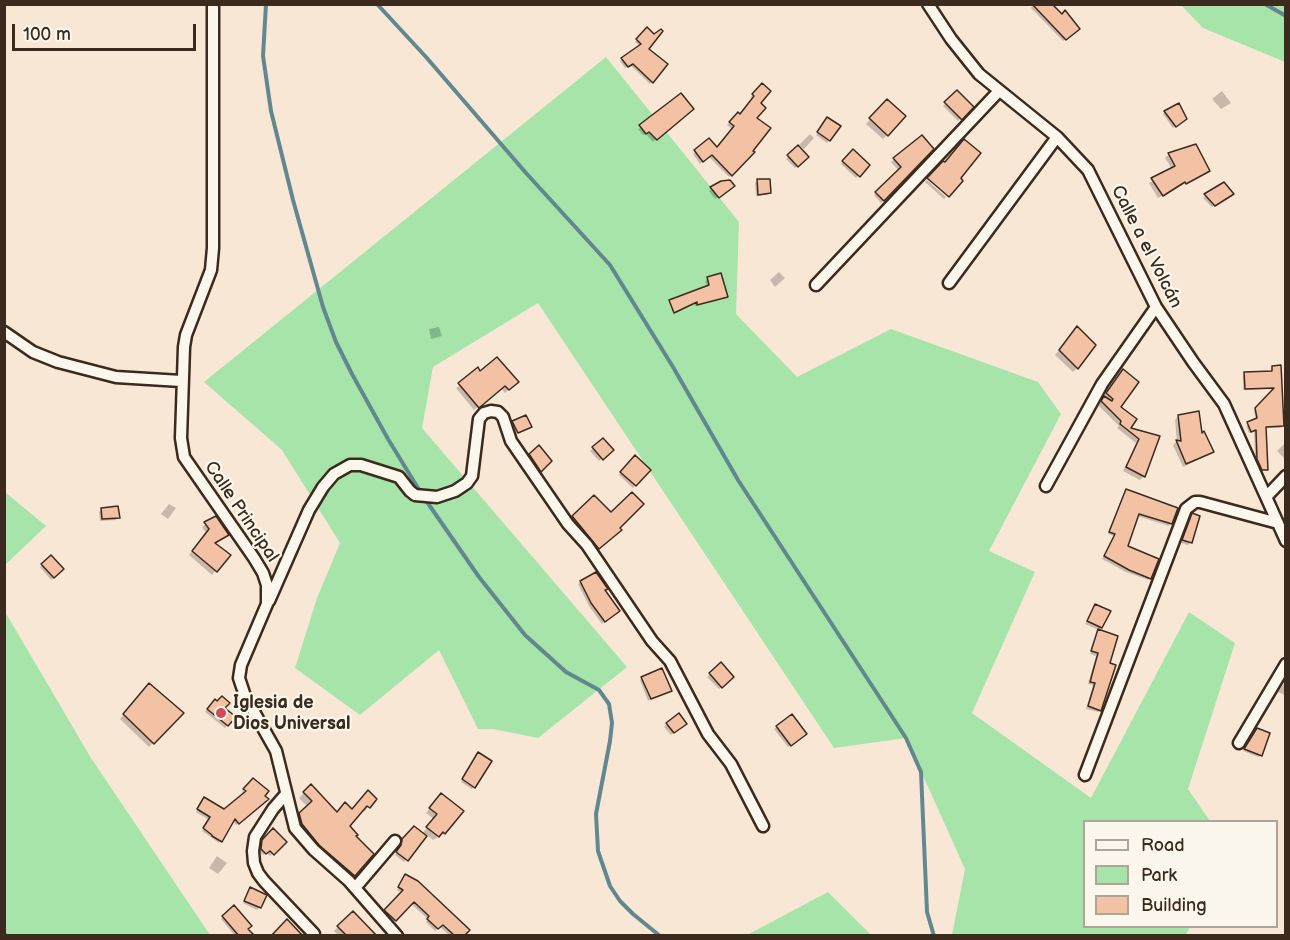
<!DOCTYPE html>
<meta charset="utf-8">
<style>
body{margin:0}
#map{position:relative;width:1290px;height:940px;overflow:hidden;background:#f9e7d6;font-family:"Balsamiq Sans",sans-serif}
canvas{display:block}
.frame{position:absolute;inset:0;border:6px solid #3b2a1e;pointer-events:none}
.legend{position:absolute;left:1083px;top:820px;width:195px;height:108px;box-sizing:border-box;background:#fbf7ec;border:2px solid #aea59a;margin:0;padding:8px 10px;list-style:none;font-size:18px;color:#3b2a1e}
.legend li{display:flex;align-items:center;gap:12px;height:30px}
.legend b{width:30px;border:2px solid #aea59a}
.scale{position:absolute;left:12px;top:24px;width:184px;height:27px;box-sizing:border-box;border:3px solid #3b2a1e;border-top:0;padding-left:8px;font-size:18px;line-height:21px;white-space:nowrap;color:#3b2a1e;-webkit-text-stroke:4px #fbf7ec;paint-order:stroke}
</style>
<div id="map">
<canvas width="1290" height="940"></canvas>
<div class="frame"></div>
<ul class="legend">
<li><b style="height:8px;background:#fbf7ec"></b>Road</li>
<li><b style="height:16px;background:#a7e4aa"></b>Park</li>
<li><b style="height:16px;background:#f3c1a3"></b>Building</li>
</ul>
<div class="scale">100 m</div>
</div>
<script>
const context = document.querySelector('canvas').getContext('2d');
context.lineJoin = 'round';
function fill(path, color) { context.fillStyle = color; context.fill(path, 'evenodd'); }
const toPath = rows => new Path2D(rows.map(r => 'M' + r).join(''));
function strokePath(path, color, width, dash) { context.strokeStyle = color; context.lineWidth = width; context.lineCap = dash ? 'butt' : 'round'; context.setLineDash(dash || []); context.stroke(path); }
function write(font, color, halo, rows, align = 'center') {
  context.font = font + ' "Balsamiq Sans",sans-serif'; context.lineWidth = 4.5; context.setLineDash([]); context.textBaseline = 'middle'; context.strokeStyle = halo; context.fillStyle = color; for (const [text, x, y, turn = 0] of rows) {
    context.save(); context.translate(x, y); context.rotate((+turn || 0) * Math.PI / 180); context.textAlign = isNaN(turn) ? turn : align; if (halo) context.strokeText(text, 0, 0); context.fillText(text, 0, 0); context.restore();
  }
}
fill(toPath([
 [1181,5,1285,5,1285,62,1203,28],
 [606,57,739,222,736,314,797,377,891,329,1038,382,1061,414,989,551,1035,572,972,713,1091,798,1189,612,1235,643,1188,789,1210,821,1084,822,1084,926,1190,927,1185,936,952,935,965,869,906,738,834,748,538,303,433,367,422,428,627,667,538,738,493,729,478,729,439,650,360,715,295,668,317,598,340,543,282,450,204,382],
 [5,492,46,526,5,565],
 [4,610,91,758,210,935,5,935],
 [828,892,871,935,747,935]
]), '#a7e4aa');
fill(toPath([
 [1034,4,1076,31,1063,41,1031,8],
 [647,29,654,36,646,49,666,65,650,84,630,65,625,68,620,61,640,46,635,42],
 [762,85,755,118,752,152,729,177,708,156,700,164,693,154,709,140,716,149,733,130,727,125,738,114,739,115,753,99,751,97],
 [1222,91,1231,103,1221,109,1212,99],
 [957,92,972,107,958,121,943,106],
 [887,101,904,116,883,139,866,124],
 [692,109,653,142,646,134,643,135,638,129],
 [1165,112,1183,121,1173,128,1163,114],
 [825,122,839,127,827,143,816,135],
 [810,134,814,138,804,149,799,145],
 [922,137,932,149,881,203,874,195,899,171,891,162],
 [798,147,807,157,795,168,786,159],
 [853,151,868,165,856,178,841,164],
 [1169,154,1208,171,1158,198,1149,183,1172,169,1165,158],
 [927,180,946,197,944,199,925,182],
 [758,181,769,193,767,195,756,196,755,183],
 [721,182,731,189,715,199,709,191],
 [1224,184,1229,196,1212,207,1203,198],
 [779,272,785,278,775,287,770,280],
 [708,279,726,296,695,306,694,303,676,312,671,301,707,287,705,281],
 [439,327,442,336,431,339,429,329],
 [1073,333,1077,368,1073,372,1055,355],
 [1272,368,1282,426,1280,428,1264,428,1266,469,1260,471,1255,461,1254,431,1249,433,1246,426,1256,420,1254,411,1274,389,1243,390,1243,376,1245,374,1270,372],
 [480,374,517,382,505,393,501,388,474,410,456,388],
 [1119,374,1119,408,1129,429,1158,437,1144,476,1140,480,1123,471,1136,443,1117,428,1119,426,1098,405],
 [1178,416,1201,435,1212,452,1208,455,1183,467,1173,445,1177,441,1175,420],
 [513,422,530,427,515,435,511,425],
 [603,440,612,450,599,461,590,451],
 [1286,442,1286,460,1277,451],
 [539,447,550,461,538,473,527,457],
 [635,457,649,470,633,488,619,475],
 [1126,490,1171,523,1169,526,1137,516,1126,547,1150,578,1148,580,1126,572,1102,559,1114,536,1108,534],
 [594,497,620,530,595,551,570,520],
 [169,504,176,508,168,519,161,514],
 [102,509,118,517,116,520,100,521,99,512],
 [215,518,227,535,214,544,229,555,212,575,189,555,206,533,202,527],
 [1190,518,1191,542,1188,545,1181,543],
 [51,557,62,569,51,580,40,567],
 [581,582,604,591,616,613,602,624,589,606,578,584],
 [1095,606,1101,628,1099,630,1085,624],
 [1099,631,1108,664,1100,710,1098,712,1086,709,1093,685,1088,684,1096,656,1090,654],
 [721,664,732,677,719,689,707,677],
 [642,678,670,690,648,701,640,680],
 [1286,681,1286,696,1278,692],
 [145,690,182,713,149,747,120,719],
 [212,703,223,708,234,717,225,728,205,712],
 [791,716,803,736,788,747,774,729],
 [667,724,682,726,671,735,664,727],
 [1254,732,1261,755,1258,757,1243,751],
 [478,753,474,787,472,789,461,782],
 [253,780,267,800,236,825,232,820,219,843,202,831,209,820,196,812,202,801,224,811,245,794,242,792],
 [311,786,336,813,352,811,375,799,364,812,361,810,348,826,354,836,372,854,349,880,314,850,295,819,308,807,299,798],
 [437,799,444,833,433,840,426,834,404,862,395,855,399,849,400,843,414,828,422,834,434,819,426,813],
 [262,840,284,842,270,856,266,852,263,855,259,852],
 [217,856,227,863,218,874,209,868],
 [403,878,462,936,450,936,439,926,435,931,426,922,428,919,410,903,393,923,383,914,402,893,397,890],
 [250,888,260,907,257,910,243,903],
 [234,908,246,929,253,936,235,936,221,919],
 [353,913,375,936,339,936,334,931]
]), '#0003');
strokePath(toPath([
 [266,4,263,56,271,111,293,200,323,307,336,342,352,374,388,439,421,493],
 [377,4,426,57,526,173,610,265,673,367,738,480,906,738,921,772,927,912,934,936],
 [1265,4,1286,16],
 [425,499,479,577,525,635,566,672,599,690,609,704,612,723,610,741,596,814,598,851,610,886,620,901,633,914,660,936],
 [4,933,6,936]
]), '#61888e', 4);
const building = toPath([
 [1032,4,1052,4,1062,14,1065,10,1080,29,1066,40,1032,4],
 [647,27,654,34,661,29,663,31,649,49,668,64,653,83,633,64,628,67,621,58,641,44,636,39,647,27],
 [762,83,771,91,761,103,766,108,757,118,771,128,753,151,755,152,732,176,712,155,703,162,694,150,709,138,717,147,734,126,729,122,738,112,740,114,754,96,752,94,762,83],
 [957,90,974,107,962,120,944,102,957,90],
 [681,93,694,109,657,140,649,132,646,134,639,125,681,93],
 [887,99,906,116,888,136,869,118,887,99],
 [1179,103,1187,119,1176,127,1164,111,1179,103],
 [827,117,841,126,830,141,817,132,827,117],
 [922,135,934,149,884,201,875,192,901,167,893,158,922,135],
 [964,139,981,153,961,178,963,181,949,197,927,178,943,161,945,162,964,139],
 [1196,144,1210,171,1186,184,1185,182,1163,196,1151,178,1175,166,1168,153,1196,144],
 [798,145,809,157,798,167,787,155,798,145],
 [853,149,870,165,860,177,842,161,853,149],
 [757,179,770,179,771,193,758,195,757,179],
 [730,180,735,186,719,198,710,187,721,181,730,180],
 [1224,182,1234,194,1215,206,1204,194,1224,182],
 [721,273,728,297,697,305,697,302,674,313,669,300,709,285,707,277,721,273],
 [1077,326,1096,345,1078,369,1059,350,1077,326],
 [497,357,519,382,509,390,505,386,479,408,458,383,478,367,480,371,497,357],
 [1281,365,1284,426,1266,427,1268,470,1262,470,1257,459,1256,430,1251,432,1247,422,1257,418,1255,408,1274,388,1245,389,1244,372,1272,371,1272,366,1281,365],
 [1123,369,1139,382,1121,407,1137,419,1131,428,1160,436,1145,477,1126,467,1139,439,1120,424,1121,421,1101,401,1104,396,1112,401,1113,399,1106,393,1123,369],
 [1199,411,1202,433,1204,431,1214,452,1186,464,1176,440,1181,441,1178,415,1199,411],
 [526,415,532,427,518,433,512,421,526,415],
 [603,438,614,450,603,460,592,447,603,438],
 [539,445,552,461,541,472,529,454,539,445],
 [635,455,651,470,636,486,620,472,635,455],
 [1126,489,1178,508,1172,524,1139,514,1128,546,1159,559,1151,579,1129,570,1104,556,1115,534,1109,532,1126,489],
 [632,492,644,504,620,528,622,530,599,549,572,516,594,495,611,512,632,492],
 [118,506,120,518,102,519,101,508,118,506],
 [1192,513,1200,516,1192,543,1182,540,1192,513],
 [216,516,229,535,215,543,231,555,217,572,192,551,209,529,204,522,216,516],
 [51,555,64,569,54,578,41,564,51,555],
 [596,572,608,589,605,590,620,611,605,622,591,603,580,581,596,572],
 [1095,604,1111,611,1102,628,1087,621,1095,604],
 [1098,629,1118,636,1110,663,1116,665,1101,711,1088,706,1095,683,1090,682,1098,653,1091,651,1098,629],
 [721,662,734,677,722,688,709,673,721,662],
 [662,668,672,691,651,699,641,677,662,668],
 [149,683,184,713,154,744,123,714,149,683],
 [222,696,230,703,225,708,236,717,228,726,207,709,215,699,217,701,222,696],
 [679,713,687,724,674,733,666,723,679,713],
 [792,714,807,734,791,746,776,726,792,714],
 [1257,728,1270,733,1262,756,1244,749,1257,728],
 [478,752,492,761,475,788,462,779,478,752],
 [253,778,269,791,265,796,269,799,239,824,235,819,222,842,212,836,212,835,203,828,210,817,197,809,204,797,224,809,246,791,243,789,253,778],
 [311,784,337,812,345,802,352,809,368,790,377,799,370,808,367,806,350,826,358,835,356,836,374,854,355,876,319,845,302,824,299,813,312,801,303,792,311,784],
 [441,793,464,811,445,834,443,832,439,837,426,827,437,814,429,808,441,793],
 [414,826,427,836,408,861,396,852,401,845,402,839,414,826],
 [273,828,287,842,274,855,270,851,266,854,261,849,262,840,273,828],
 [405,874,418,881,470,930,464,936,455,936,443,925,438,929,427,919,429,916,414,902,396,921,385,911,384,910,403,890,398,887,405,874],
 [250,887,267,895,261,908,244,901,250,887],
 [234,905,252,926,248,929,255,936,239,936,222,916,234,905],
 [353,911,377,936,347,936,337,926,353,911],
 [287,919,303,936,271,936,287,919]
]);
fill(building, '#f3c1a3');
strokePath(building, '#3b2a1e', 1.5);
const minor = toPath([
 [213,4,213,248,211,270,186,335,184,347,181,438,184,457,254,558,263,573,267,585,267,604,241,665,239,678,245,696,276,751,295,828,314,850,349,881,397,936],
 [928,4,951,39,979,74,1057,137,1088,170,1156,307,1193,362,1224,404,1286,541],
 [949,283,1057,137],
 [816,285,999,91],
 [4,332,33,352,58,362,116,377,181,381],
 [1046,486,1102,384,1156,307],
 [1267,496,1286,476],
 [269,601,309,510,323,487,334,474,350,465,361,465,399,477,410,491,415,495,437,497,455,491,467,483,472,476,479,419,484,413,491,411,498,412,503,417,511,441,568,524,587,545,652,641,670,661,708,734,731,764,763,826],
 [1239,743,1286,664],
 [1085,775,1186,509,1195,502,1200,502,1278,523],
 [286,794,273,809,255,837,253,851,254,863,258,873,264,881,314,934],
 [355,888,395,841]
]);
strokePath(minor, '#3b2a1e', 15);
strokePath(minor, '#fbf7ec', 10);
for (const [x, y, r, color] of [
 [221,713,6,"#d1495b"]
]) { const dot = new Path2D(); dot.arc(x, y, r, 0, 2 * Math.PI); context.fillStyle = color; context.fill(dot); strokePath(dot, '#fbf7ec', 2); }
write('18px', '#3b2a1e', '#fbf7ec', [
 ["Calle a el Volcán",1146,247,63],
 ["Calle Principal",241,512,56]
]);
write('bold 18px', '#3b2a1e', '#fbf7ec', [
 ["Iglesia de",233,703],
 ["Dios Universal",233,724]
], 'left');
</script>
